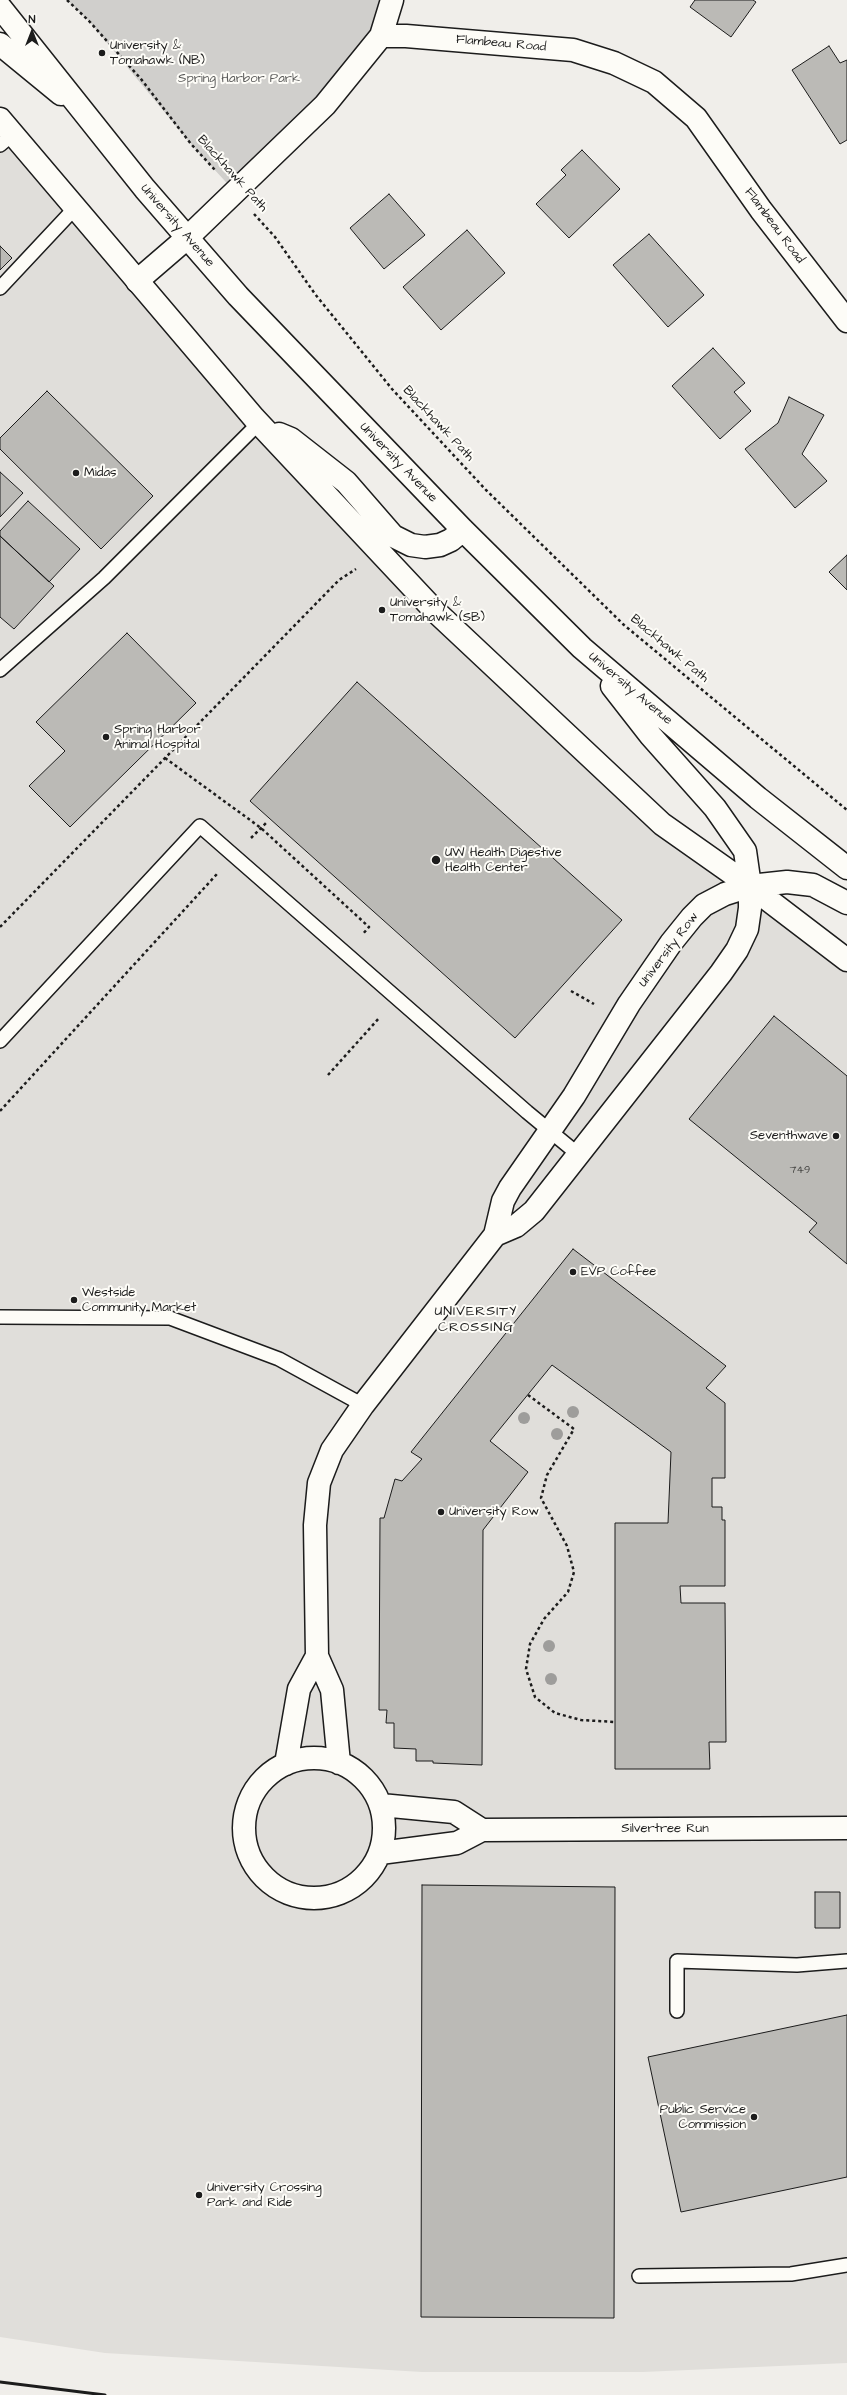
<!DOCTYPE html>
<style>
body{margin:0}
#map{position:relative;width:847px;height:2395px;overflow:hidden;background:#f0eeea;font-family:"Architects Daughter",sans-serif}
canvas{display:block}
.north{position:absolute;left:12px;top:12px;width:40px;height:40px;-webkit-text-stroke:3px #fdfcf7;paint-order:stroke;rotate:0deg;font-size:11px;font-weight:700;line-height:16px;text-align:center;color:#1c1c1c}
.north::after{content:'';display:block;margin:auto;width:14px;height:18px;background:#1c1c1c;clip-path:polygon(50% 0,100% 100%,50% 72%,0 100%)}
</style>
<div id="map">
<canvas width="847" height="2395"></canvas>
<div class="north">N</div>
</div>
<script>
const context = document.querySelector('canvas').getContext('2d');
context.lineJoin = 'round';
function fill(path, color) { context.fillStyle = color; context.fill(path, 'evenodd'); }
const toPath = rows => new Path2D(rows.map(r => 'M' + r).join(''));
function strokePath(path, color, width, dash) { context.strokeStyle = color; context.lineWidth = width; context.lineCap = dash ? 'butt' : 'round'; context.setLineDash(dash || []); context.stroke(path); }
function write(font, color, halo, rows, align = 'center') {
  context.font = font + ' "Architects Daughter",sans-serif'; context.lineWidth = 4; context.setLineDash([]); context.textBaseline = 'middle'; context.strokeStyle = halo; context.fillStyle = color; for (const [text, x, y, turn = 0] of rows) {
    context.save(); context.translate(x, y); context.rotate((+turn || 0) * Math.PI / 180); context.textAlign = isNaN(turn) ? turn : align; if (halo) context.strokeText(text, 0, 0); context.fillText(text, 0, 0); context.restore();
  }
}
fill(toPath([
 [0,119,254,418,662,824,847,960,847,2363,643,2372,422,2372,105,2353,0,2337]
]), '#e0deda');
fill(toPath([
 [67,0,392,0,381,36,235,192,191,144,89,21]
]), '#d0cfcc');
const building = toPath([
 [695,0,753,0,756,2,731,37,690,7,695,0],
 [829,46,840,63,847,60,847,140,840,144,792,70,829,46],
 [582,150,620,189,569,238,536,204,566,175,561,170,582,150],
 [389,194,425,235,384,269,350,228,389,194],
 [467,230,505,273,441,330,403,287,467,230],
 [649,234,704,295,668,327,613,265,649,234],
 [0,246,12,258,0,270,0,246],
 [713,348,745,383,734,392,751,411,720,439,672,386,713,348],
 [47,391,153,496,101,549,0,449,0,438,47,391],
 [789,397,824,415,802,454,827,481,795,508,745,449,778,423,789,397],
 [0,472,23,493,0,517,0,472],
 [28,501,80,549,49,582,0,536,0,531,28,501],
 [0,536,54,586,14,629,0,617,0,536],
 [847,555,847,590,829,572,847,555],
 [127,633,196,703,70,827,29,786,65,751,36,722,127,633],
 [357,682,622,920,515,1038,250,801,357,682],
 [774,1016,847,1076,847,1264,809,1232,817,1223,689,1119,774,1016],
 [573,1249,726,1366,706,1388,725,1403,725,1478,712,1478,712,1507,722,1507,722,1520,725,1520,725,1586,680,1586,681,1603,725,1603,726,1742,709,1742,710,1769,615,1769,615,1523,668,1523,671,1452,552,1365,490,1441,528,1472,483,1530,482,1765,433,1763,433,1761,416,1761,416,1749,394,1748,394,1723,386,1723,387,1710,379,1710,380,1518,384,1518,395,1479,402,1481,422,1459,411,1452,573,1249],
 [422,1885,615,1887,614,2318,421,2317,422,1885],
 [815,1892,840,1892,840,1928,815,1928,815,1892],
 [847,2015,847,2177,681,2212,648,2057,847,2015]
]);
fill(building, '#bbbab6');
strokePath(building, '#1c1c1c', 1);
const service = toPath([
 [0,145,13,134],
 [0,288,75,208],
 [0,670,104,578,259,423],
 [0,1041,200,826,527,1112,579,1155],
 [0,1317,170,1318,279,1359,363,1405],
 [677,2011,677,1961,797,1965,847,1961],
 [639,2276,791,2274,847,2265]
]);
const minor = toPath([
 [381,36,406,36,573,50,614,63,654,82,696,118,761,210,847,321],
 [137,281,187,238,325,105,381,36,392,0],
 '244 1828a70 70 0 1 1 140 0a70 70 0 1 1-140 0Z',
 [339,1763,332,1690,317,1656,315,1525,319,1483,332,1450,363,1405,495,1235,503,1201,510,1188,574,1096,629,1004,671,943,692,917,704,905,725,894,750,886,750,908,747,929,737,950,721,973,534,1211,516,1226,495,1235],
 [286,1764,299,1689,317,1656],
 [381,1805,454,1812,482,1830],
 [380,1853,457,1843,482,1830,847,1828]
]);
const primary = toPath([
 [0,7,145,189,238,296,463,530,582,648,758,798,847,868],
 [0,44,61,94],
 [0,119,254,418,435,611,662,824,750,886,847,960],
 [279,434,291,439,346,482,393,536,411,545,425,547,440,545,451,540,463,530],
 [612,686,651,736,715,808,745,851,750,886],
 [750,886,787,882,813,885,847,903]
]);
strokePath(service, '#1c1c1c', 16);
strokePath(minor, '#1c1c1c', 25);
strokePath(primary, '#1c1c1c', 25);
strokePath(toPath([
 [67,0,89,21,141,79,191,144,215,170],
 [254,214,275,237,315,294,392,389,486,490,624,625,847,810],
 [165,758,261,828,369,927,362,935],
 [251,838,267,822],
 [0,927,339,580,356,569],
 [571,991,594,1004],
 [328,1075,380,1017],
 [0,1111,217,874],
 [528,1395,574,1429,547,1475,541,1498,567,1546,574,1572,568,1592,544,1619,530,1644,526,1669,535,1697,555,1713,581,1720,615,1722]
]), '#1c1c1c', 2.5, [3, 3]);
strokePath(service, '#fdfcf7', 13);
strokePath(minor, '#fdfcf7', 22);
strokePath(primary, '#fdfcf7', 22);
strokePath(toPath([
 [0,2382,105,2395]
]), '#1c1c1c', 3);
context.fillStyle = '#9e9d9b';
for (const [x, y] of [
 [573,1412],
 [524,1418],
 [557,1434],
 [549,1646],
 [551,1679]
]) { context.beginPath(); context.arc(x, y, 6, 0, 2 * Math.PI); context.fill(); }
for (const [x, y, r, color] of [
 [102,53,4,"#1c1c1c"],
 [76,473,4,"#1c1c1c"],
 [382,610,4,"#1c1c1c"],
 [106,737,4,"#1c1c1c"],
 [436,860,5,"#1c1c1c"],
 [836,1136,4,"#1c1c1c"],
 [573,1272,4,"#1c1c1c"],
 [74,1300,4,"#1c1c1c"],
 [441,1512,4,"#1c1c1c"],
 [754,2117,4,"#1c1c1c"],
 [199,2195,4,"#1c1c1c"]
]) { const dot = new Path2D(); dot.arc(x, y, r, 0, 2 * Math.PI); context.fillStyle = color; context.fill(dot); strokePath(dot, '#fdfcf7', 1.5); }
write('11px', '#444442', null, [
 ["749",800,1171]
]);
write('13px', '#1c1c1c', '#fdfcf7', [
 ["Flambeau Road",501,44,5],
 ["Blackhawk Path",232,174,48],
 ["University Avenue",177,226,49],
 ["Flambeau Road",774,226,53],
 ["Blackhawk Path",438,424,47],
 ["University Avenue",398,463,46],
 ["Blackhawk Path",669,649,40],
 ["University Avenue",630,689,40],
 ["University Row",669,950,-53],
 ["Silvertree Run",665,1829]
]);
write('13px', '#1c1c1c', '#fdfcf7', [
 ["University &",110,46],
 ["Tomahawk (NB)",110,61],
 ["Midas",84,473],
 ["University &",390,603],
 ["Tomahawk (SB)",390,618],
 ["Spring Harbor",114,730],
 ["Animal Hospital",114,745],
 ["UW Health Digestive",445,853],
 ["Health Center",445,868],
 ["Seventhwave",828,1136,"right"],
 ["EVP Coffee",581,1272],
 ["Westside",82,1293],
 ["Community Market",82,1308],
 ["University Row",449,1512],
 ["Public Service",746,2110,"right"],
 ["Commission",746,2125,"right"],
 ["University Crossing",207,2188],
 ["Park and Ride",207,2203]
], 'left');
write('13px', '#5b5b5a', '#fdfcf7', [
 ["Spring Harbor Park",239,79]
]);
context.letterSpacing = '1px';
write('14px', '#1c1c1c', '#fdfcf7', [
 ["UNIVERSITY",476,1312],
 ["CROSSING",476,1328]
]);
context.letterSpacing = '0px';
</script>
